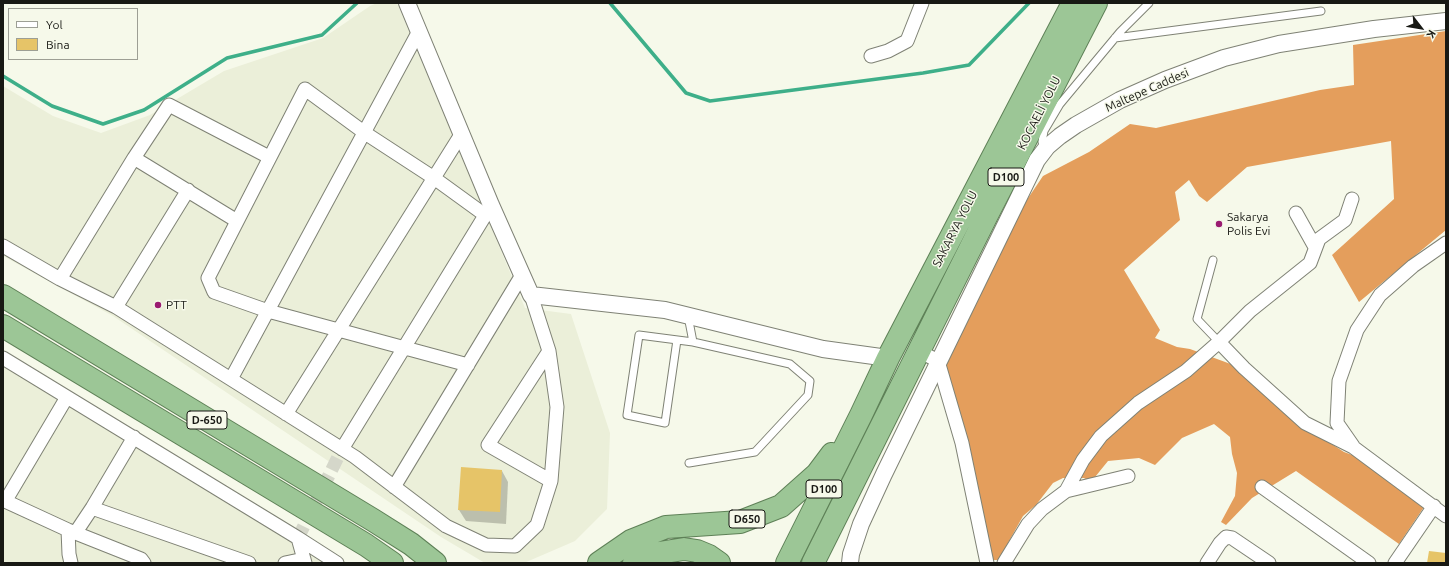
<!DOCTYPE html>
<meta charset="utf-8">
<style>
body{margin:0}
#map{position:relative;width:1449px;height:566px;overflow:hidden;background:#f6f9ea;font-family:Ubuntu,sans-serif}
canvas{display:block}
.frame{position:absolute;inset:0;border:4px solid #181914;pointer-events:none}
.legend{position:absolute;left:8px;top:8px;width:130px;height:52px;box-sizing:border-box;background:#f6f9ea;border:1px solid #9d9f94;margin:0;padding:5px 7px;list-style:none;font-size:12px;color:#181914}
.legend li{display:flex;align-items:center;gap:8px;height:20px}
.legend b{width:20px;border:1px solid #9d9f94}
.north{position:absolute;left:1401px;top:8px;width:40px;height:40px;-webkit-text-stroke:3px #f6f9ea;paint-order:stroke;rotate:121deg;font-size:11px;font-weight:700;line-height:16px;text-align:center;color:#181914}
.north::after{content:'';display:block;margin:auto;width:14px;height:18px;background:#181914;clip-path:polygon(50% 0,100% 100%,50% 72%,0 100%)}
</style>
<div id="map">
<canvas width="1449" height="566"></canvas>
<div class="frame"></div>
<ul class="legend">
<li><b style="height:5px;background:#fff"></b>Yol</li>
<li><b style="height:11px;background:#e6c468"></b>Bina</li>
</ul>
<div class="north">K</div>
</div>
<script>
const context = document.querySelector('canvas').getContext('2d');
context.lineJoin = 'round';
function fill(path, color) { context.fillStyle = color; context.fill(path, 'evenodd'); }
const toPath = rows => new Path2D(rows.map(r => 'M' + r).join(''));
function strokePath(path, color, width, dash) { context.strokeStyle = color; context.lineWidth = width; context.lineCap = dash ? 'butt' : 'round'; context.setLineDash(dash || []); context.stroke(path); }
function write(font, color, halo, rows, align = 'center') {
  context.font = font + ' Ubuntu,sans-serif'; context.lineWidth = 3; context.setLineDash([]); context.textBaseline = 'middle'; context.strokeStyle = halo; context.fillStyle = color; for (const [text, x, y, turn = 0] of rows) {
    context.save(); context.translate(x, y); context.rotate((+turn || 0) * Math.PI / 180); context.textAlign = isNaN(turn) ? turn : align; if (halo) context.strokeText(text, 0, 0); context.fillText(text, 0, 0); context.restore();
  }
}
fill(toPath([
 [377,3,397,3,525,308,571,314,610,433,607,509,575,541,524,563,485,563,441,537,113,316,3,256,3,86,53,116,101,133,150,115,224,71,323,38,370,6],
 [3,353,296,528,347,563,3,563]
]), '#ebefd9');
fill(toPath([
 [1446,31,1446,230,1359,302,1332,255,1394,199,1391,141,1247,167,1207,202,1199,196,1189,180,1175,192,1180,220,1124,270,1160,330,1155,338,1177,347,1190,349,1236,366,1316,434,1344,452,1366,460,1424,507,1399,544,1296,471,1252,498,1226,525,1221,522,1235,496,1237,473,1232,454,1230,437,1214,424,1182,438,1155,465,1139,458,1108,461,1091,482,1084,478,1063,478,1053,483,1036,505,1023,516,1008,543,1004,560,993,560,989,549,945,361,1016,216,1043,176,1089,152,1130,124,1156,128,1320,90,1354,85,1353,45]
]), '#e49e5c');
fill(toPath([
 [502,471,508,482,506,524,466,521,459,510]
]), '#0003');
strokePath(toPath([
 [610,3,686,93,710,101,923,73,969,65,1029,3],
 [3,76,52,106,103,124,144,110,227,58,322,35,357,3]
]), '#3eaf89', 3.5);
fill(toPath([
 [461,467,502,470,500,512,458,510],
 [1429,551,1446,553,1446,563,1427,563]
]), '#e6c468');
strokePath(toPath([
 [298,538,342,449]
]), '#d5d7ca', 13, [13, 6]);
const service = toPath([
 [1115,38,1321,11],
 [1047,147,1042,142,1044,131,1060,104,1120,32,1149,3],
 [1213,260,1197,319,1219,342],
 [688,316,693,342,790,364,810,381,808,395,755,452,689,463],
 [677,340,665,423,627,415,639,335,693,342]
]);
const minor = toPath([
 [871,56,888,51,907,41,922,3],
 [134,158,237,221],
 [1296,213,1315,247],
 [3,246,60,279,116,307,355,457,446,526,486,545,515,546,537,525,551,481,557,407,549,351,531,295],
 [60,279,134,158,169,105,269,157],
 [116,307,188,190],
 [1219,342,1244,368,1305,423,1353,447,1446,516],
 [549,351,488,445,551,481],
 [919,351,938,361,962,443,987,563],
 [3,358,298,538,305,563],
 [468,365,268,311,214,292,208,278,305,89,365,133,434,178,485,215],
 [231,379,419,31],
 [286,414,462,133],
 [1353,446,1337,423,1339,381,1357,330,1380,295,1413,266,1446,243],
 [342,449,489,209],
 [394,487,522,275],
 [1262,487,1369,563],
 [1066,491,1083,460,1101,436,1138,403,1186,371,1219,342,1250,311,1310,263,1319,239,1345,220,1352,199],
 [3,500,68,530,141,559,144,563],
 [6,500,67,397],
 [92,508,249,563],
 [68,530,69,554,71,563],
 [76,532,92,508,134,437],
 [298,538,337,563],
 [285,563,304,559],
 [1004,563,1028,524,1042,509,1066,491,1128,476],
 [1207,563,1220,543,1226,537,1232,538,1269,563],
 [1395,563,1434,506]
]);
const tertiary = toPath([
 [407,3,491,205,531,295,665,310,823,349,888,358],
 [850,563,851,554,861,524,884,474,1037,160,1047,147,1060,136,1076,125,1120,100,1165,80,1224,58,1279,44,1374,29,1446,21]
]);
const trunk = toPath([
 [3,296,373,520,411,544,435,563],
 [3,326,366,545,392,563],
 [599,563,631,541,666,527,740,522,781,506,817,474,832,454],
 [634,563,659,553,684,549,697,551,709,556,719,563],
 [787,563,861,415,888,358,1073,3],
 [813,563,987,215,1096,3]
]);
strokePath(service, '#7f8275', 9);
strokePath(minor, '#7f8275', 15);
strokePath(tertiary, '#7f8275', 18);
strokePath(trunk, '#5e8057', 24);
strokePath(service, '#fff', 7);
strokePath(minor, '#fff', 13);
strokePath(tertiary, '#fff', 16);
strokePath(trunk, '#9cc696', 22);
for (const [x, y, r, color] of [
 [1219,224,4,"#9a1b71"],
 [158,305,4,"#9a1b71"]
]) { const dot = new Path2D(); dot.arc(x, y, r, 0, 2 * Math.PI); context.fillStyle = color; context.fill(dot); strokePath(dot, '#f6f9ea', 1.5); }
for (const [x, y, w] of [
 [1006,177,36],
 [207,420,40],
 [824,489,36],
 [747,519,36]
]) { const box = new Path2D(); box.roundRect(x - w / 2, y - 9, w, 18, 3); context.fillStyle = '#f6f9ea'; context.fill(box); strokePath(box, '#181914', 1); }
write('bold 11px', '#181914', null, [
 ["D100",1006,177],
 ["D-650",207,420],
 ["D100",824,489],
 ["D650",747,519]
]);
write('12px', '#181914', '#f6f9ea', [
 ["Maltepe Caddesi",1147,90,-24],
 ["KOCAELİ YOLU",1039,113,-63],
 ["SAKARYA YOLU",955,229,-63]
]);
write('12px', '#181914', '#f6f9ea', [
 ["Sakarya",1227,217],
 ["Polis Evi",1227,231],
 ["PTT",166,305]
], 'left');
</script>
